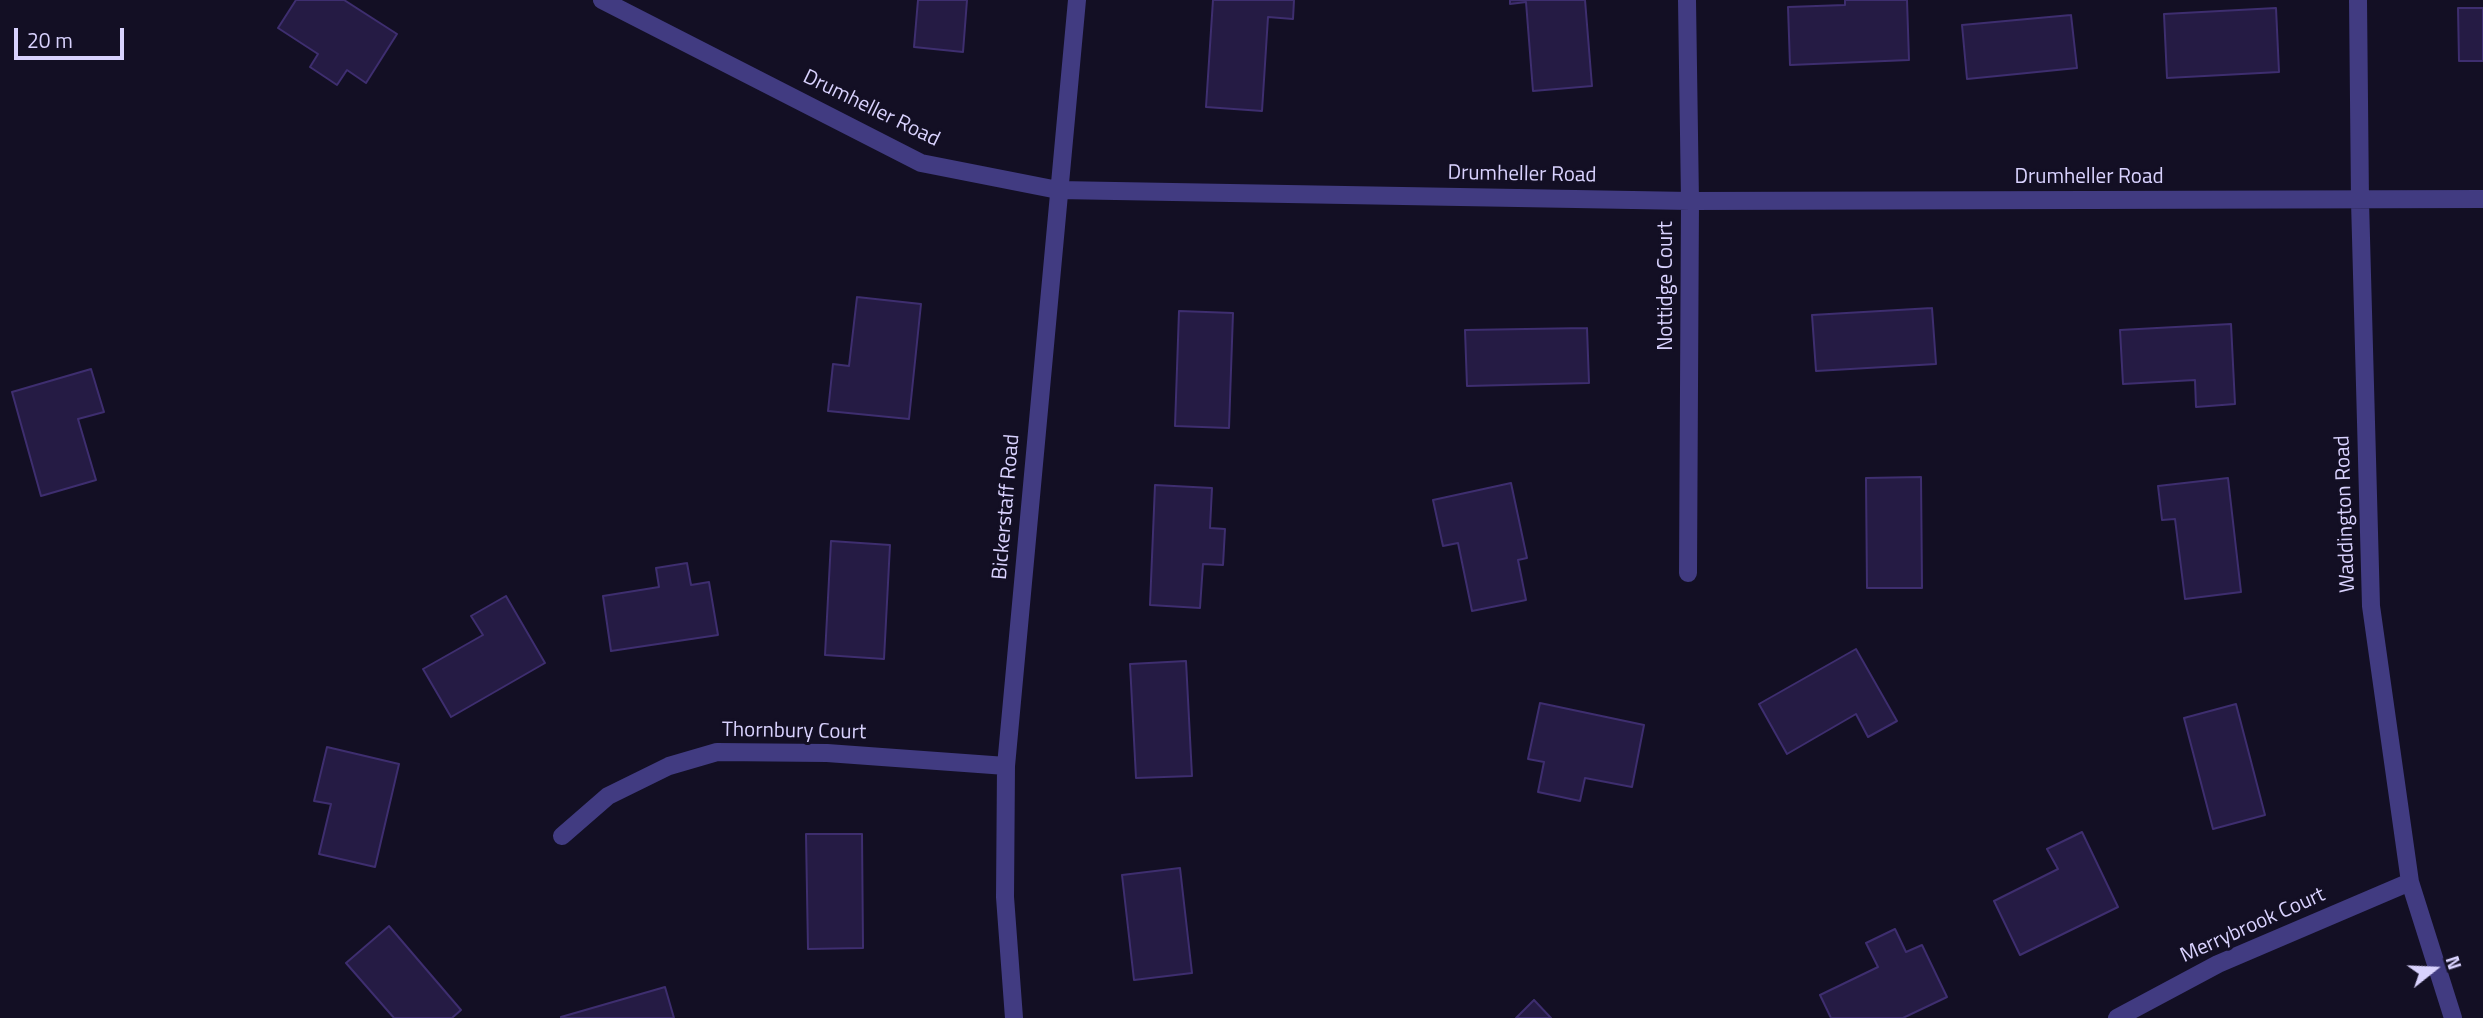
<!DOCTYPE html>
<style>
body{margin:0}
#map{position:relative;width:2483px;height:1018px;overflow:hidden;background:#130f24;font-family:"Titillium Web",sans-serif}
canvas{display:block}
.north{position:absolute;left:2399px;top:934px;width:70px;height:70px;-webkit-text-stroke:5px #130f24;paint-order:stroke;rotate:72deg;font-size:19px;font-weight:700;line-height:28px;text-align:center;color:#d9d2fe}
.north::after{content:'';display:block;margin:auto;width:24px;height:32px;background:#d9d2fe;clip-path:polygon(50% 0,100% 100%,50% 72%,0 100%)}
.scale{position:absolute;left:14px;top:28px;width:110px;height:32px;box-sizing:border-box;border:4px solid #d9d2fe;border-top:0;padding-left:9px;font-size:21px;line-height:24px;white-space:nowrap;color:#d9d2fe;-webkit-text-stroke:5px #130f24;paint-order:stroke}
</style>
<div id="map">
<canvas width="2483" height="1018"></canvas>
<div class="north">N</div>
<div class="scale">20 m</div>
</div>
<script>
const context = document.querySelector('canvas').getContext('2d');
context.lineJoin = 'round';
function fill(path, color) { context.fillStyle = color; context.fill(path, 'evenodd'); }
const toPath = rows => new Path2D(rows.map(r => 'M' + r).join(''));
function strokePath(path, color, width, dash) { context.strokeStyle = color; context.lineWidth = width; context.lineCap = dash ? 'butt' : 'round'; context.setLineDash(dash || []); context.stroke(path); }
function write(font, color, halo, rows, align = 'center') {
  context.font = font + ' "Titillium Web",sans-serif'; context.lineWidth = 6; context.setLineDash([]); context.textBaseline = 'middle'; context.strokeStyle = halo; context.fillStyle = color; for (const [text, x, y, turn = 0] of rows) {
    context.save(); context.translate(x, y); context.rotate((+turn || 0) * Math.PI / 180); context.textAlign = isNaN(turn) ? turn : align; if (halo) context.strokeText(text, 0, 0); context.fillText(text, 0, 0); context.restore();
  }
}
const building = toPath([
 [296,0,344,0,397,34,366,83,347,70,337,85,310,67,318,54,278,28,296,0],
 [918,0,967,0,963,52,914,47,918,0],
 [1213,0,1294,0,1293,19,1268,17,1262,111,1206,107,1213,0],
 [1510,0,1585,0,1592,86,1533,91,1526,2,1510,4,1510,0],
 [1845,0,1907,0,1909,60,1790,65,1788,7,1845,5,1845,0],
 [2276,8,2279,72,2167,78,2164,14,2276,8],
 [2458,8,2483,8,2483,61,2459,61,2458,8],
 [2071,15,2077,68,1967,79,1962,25,2071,15],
 [857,297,921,304,909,419,828,411,833,364,849,366,857,297],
 [1932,308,1936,364,1816,371,1812,315,1932,308],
 [1179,311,1233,313,1229,428,1175,426,1179,311],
 [2231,324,2235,404,2196,407,2195,380,2123,384,2120,330,2231,324],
 [1587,328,1589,383,1467,386,1465,330,1587,328],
 [91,369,104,412,78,419,96,480,41,496,12,392,91,369],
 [1921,477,1922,588,1867,588,1866,478,1921,477],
 [2228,478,2241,592,2185,599,2175,519,2162,520,2158,486,2228,478],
 [1511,483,1527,558,1518,560,1526,600,1472,611,1458,543,1443,546,1433,500,1511,483],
 [1155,485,1212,488,1210,528,1225,529,1223,565,1203,564,1200,608,1150,605,1155,485],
 [831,541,890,545,884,659,825,655,831,541],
 [687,563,691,585,709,582,718,635,611,651,603,596,659,587,656,568,687,563],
 [506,596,545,663,451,717,423,669,483,635,471,616,506,596],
 [1856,649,1897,721,1868,737,1856,714,1787,754,1759,704,1856,649],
 [1186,661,1192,776,1136,778,1130,664,1186,661],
 [1540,703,1644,725,1632,787,1585,778,1580,801,1538,792,1544,762,1528,759,1540,703],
 [2236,704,2265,815,2213,829,2184,718,2236,704],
 [327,747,399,764,375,867,319,854,331,804,314,801,327,747],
 [2082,832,2118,907,2020,955,1994,901,2058,869,2047,849,2082,832],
 [806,834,862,834,863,948,808,949,806,834],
 [1180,868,1192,973,1134,980,1122,875,1180,868],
 [389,926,461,1010,452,1018,394,1018,346,963,389,926],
 [1895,929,1906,952,1922,945,1947,997,1903,1018,1831,1018,1820,995,1878,967,1866,943,1895,929],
 [665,987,674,1018,561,1018,561,1017,665,987],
 [1534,1000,1551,1018,1516,1018,1534,1000]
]);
fill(building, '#251b44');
strokePath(building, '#3e2e6f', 2);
strokePath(toPath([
 [602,0,921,163,1058,190,1690,201,2483,199],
 [1687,0,1690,201,1688,573],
 [2358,0,2360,201,2371,606,2410,882,2453,1018],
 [562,836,608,796,669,766,717,752,827,753,1006,766],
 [1014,1018,1005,897,1006,766,1077,0],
 [2117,1018,2218,964,2410,882]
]), '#413b81', 18);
write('21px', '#d9d2fe', '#130f24', [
 ["Drumheller Road",871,109,26],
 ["Drumheller Road",1522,175,1],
 ["Drumheller Road",2089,178],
 ["Nottidge Court",1667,286,-90],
 ["Bickerstaff Road",1007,507,-85],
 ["Waddington Road",2346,514,-92],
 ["Thornbury Court",794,732,1],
 ["Merrybrook Court",2253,926,-24]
]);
</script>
